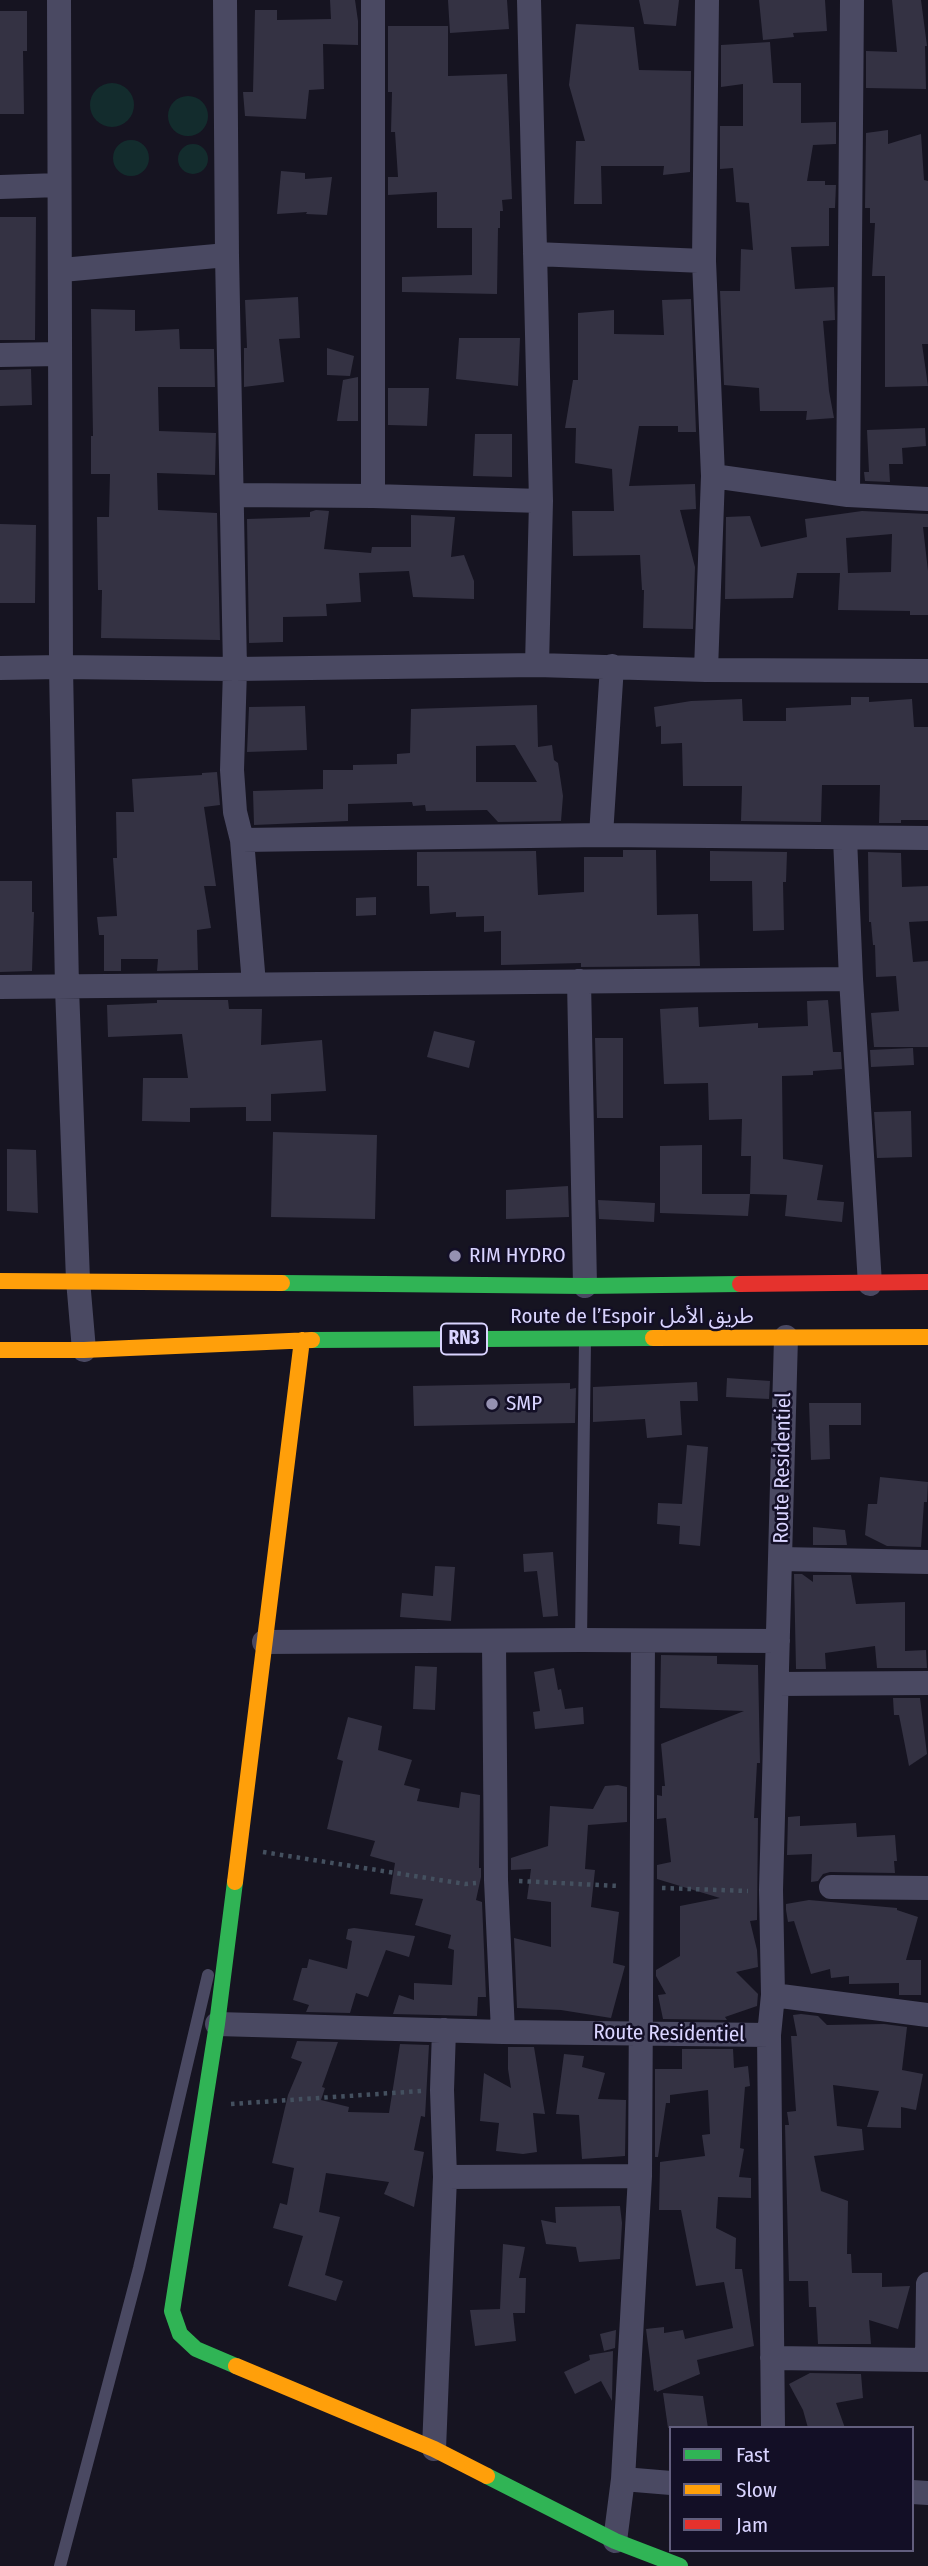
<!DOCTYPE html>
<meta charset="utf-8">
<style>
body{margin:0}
#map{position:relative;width:928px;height:2566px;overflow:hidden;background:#161421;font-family:"Fira Sans Condensed",sans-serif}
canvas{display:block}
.legend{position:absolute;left:669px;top:2426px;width:245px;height:126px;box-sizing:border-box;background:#130f26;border:2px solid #625e7d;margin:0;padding:9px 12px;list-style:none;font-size:21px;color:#d9d4ff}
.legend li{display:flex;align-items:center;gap:14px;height:35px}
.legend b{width:35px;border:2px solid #625e7d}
</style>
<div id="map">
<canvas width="928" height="2566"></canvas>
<ul class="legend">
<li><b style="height:9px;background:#30b455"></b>Fast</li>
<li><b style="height:9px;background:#ff9f0a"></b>Slow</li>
<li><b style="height:9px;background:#e5322d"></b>Jam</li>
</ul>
</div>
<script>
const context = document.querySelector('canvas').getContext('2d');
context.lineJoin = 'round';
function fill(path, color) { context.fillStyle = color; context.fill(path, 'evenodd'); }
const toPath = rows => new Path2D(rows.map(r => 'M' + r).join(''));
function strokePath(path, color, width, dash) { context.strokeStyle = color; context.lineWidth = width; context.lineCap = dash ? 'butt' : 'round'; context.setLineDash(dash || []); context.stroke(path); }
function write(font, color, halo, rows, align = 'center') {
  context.font = font + ' "Fira Sans Condensed","Noto Sans Arabic",sans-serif'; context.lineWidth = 5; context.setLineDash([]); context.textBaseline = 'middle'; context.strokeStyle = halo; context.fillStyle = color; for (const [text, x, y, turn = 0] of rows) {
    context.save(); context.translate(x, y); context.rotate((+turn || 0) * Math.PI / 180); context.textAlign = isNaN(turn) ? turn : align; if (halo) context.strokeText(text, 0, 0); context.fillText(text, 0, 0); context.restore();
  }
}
fill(toPath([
 '90 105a22 22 0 1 1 44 0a22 22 0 1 1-44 0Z',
 '168 116a20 20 0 1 1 40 0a20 20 0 1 1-40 0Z',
 '113 158a18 18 0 1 1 36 0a18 18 0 1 1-36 0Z',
 '178 159a15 15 0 1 1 30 0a15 15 0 1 1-30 0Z'
]), '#132c2d');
fill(toPath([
 [330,0,355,0,358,21,358,45,323,44,324,89,309,90,306,119,245,116,243,92,253,92,255,10,277,10,277,20,331,19],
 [448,0,507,0,509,29,450,33],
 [639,0,679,0,676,26,644,24],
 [759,0,825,0,827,31,793,33,794,37,763,40],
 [892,0,921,0,927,46,925,46,926,89,866,88,866,51,897,52],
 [0,11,27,11,27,51,23,51,24,114,0,114],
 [576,24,634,27,639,70,691,71,690,172,663,175,664,166,601,166,602,204,574,204,576,141,585,141,569,85],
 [388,26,448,26,448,76,507,74,512,199,502,200,503,211,500,211,500,228,498,228,497,294,402,292,402,277,472,275,472,228,437,228,437,192,388,195,388,177,398,177,395,132,391,132,392,92,388,92],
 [770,42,773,83,801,83,801,123,836,122,836,144,813,145,807,181,825,181,825,185,836,185,835,208,829,208,829,246,791,247,795,289,834,287,835,320,823,321,829,391,834,418,806,420,807,411,760,411,759,388,724,385,720,291,740,291,741,249,753,250,749,203,736,202,733,168,720,169,720,126,743,126,743,84,721,87,721,45],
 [888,130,888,144,921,134,924,180,928,181,928,344,922,344,928,386,885,387,885,276,872,276,875,223,870,223,870,208,865,208,866,133],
 [281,171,305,173,305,179,332,177,327,215,306,214,307,212,277,214],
 [0,217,36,217,35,340,0,340],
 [298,297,300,338,279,339,284,382,244,387,244,348,247,348,245,300],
 [691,299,696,432,678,432,678,426,639,426,629,486,695,484,696,509,680,510,695,567,693,629,643,628,644,590,642,590,640,555,573,556,572,511,614,511,612,469,575,463,576,428,565,428,573,380,578,380,578,313,614,310,614,334,664,335,662,300],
 [91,309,135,310,135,331,179,329,180,349,214,349,215,387,158,387,159,431,216,433,215,475,157,473,158,510,217,513,220,640,101,638,102,590,98,590,97,517,109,517,110,474,91,474,91,436,93,436],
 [459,338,520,338,518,386,456,379],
 [327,348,354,356,350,376,327,375],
 [31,369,32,405,0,406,0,370],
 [358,377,358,421,337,421,343,380],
 [388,388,429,388,427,426,388,425],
 [925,428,926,446,902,448,903,464,889,464,890,482,865,481,864,472,869,472,867,430],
 [475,434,512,434,512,477,473,476],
 [316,510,329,511,324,549,371,553,372,547,411,547,411,515,455,517,451,557,464,555,474,581,474,599,413,597,409,571,359,573,361,602,326,604,327,616,283,617,283,642,249,643,247,519,310,517,310,512],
 [862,511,928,514,928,527,923,527,928,571,928,615,910,615,910,611,838,610,840,573,797,573,793,598,725,599,726,517,750,516,761,547,807,537,805,519],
 [892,534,891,572,848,573,846,538],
 [0,524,36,525,35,603,0,603],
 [851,697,869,697,869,702,912,699,914,727,928,727,928,820,901,820,901,823,879,823,880,785,822,785,821,822,741,821,742,786,683,786,682,743,661,744,661,726,656,727,654,707,691,701,742,699,743,721,786,721,786,708,851,705],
 [537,705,538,747,552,745,554,760,558,763,563,796,561,821,498,822,487,810,426,811,425,805,413,806,412,802,348,804,348,821,254,825,253,791,323,789,323,770,353,770,353,765,397,764,397,754,410,753,411,709],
 [515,745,537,782,476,782,476,746],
 [305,706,307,750,247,752,249,707],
 [217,772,220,805,204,807,216,886,204,886,211,928,197,930,198,970,157,971,158,959,121,959,121,971,104,971,104,935,99,935,97,917,117,916,113,858,117,858,116,812,134,812,132,779,202,775,202,773],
 [623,850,656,850,657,915,698,914,700,966,581,967,581,963,501,965,501,931,484,932,484,916,456,917,456,912,430,914,429,886,417,886,417,852,536,851,538,895,584,892,584,857,623,857],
 [710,851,787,852,786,882,783,882,784,930,753,931,752,881,710,881],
 [868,852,901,853,902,887,928,886,928,921,909,922,913,962,928,961,928,1047,874,1047,871,1013,899,1011,896,976,876,977,875,945,873,945,871,922,869,922],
 [0,881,32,881,32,912,34,912,32,971,0,972],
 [376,897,376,915,356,916,356,898],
 [157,1000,228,1000,229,1009,262,1009,261,1045,322,1040,326,1091,271,1094,271,1121,246,1121,246,1107,190,1108,190,1122,142,1121,143,1078,188,1078,182,1034,108,1037,107,1005,157,1003],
 [828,1000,833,1052,841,1052,842,1069,813,1071,813,1075,782,1076,783,1159,823,1165,817,1200,844,1202,842,1222,785,1216,787,1195,750,1194,751,1156,741,1156,742,1119,709,1120,708,1083,664,1084,660,1009,698,1007,699,1027,758,1023,758,1028,808,1026,807,1001],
 [434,1031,475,1041,469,1068,427,1057],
 [595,1038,623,1038,623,1118,597,1118],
 [913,1048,914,1065,871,1067,870,1050],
 [911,1111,912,1157,877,1158,874,1112],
 [273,1132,377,1135,375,1219,271,1217],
 [702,1145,702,1194,750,1194,748,1216,660,1213,660,1146],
 [7,1149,36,1150,38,1213,7,1211],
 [568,1186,569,1217,506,1219,506,1190],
 [598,1200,655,1203,654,1222,599,1219],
 [727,1378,770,1381,769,1399,726,1397],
 [697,1382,698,1401,680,1401,682,1435,647,1438,645,1419,593,1422,593,1387],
 [570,1383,570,1389,576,1388,575,1423,414,1426,413,1386],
 [809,1403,861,1403,861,1425,829,1425,830,1459,811,1460],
 [687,1445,708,1447,700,1546,679,1544,680,1526,657,1524,658,1503,682,1504],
 [880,1477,928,1482,927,1502,924,1502,921,1547,887,1546,865,1535,868,1504,877,1504],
 [813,1527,845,1530,847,1545,813,1545],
 [553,1552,558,1616,543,1617,537,1571,524,1572,523,1554],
 [435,1566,455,1567,451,1621,400,1617,402,1593,433,1596],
 [794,1574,802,1574,813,1582,813,1575,851,1575,856,1604,905,1602,905,1651,926,1650,927,1668,877,1668,875,1646,825,1653,826,1669,796,1669],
 [661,1655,717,1656,717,1664,758,1665,760,1763,757,1763,754,1818,758,1818,757,1920,750,1921,757,1950,758,1967,736,1972,758,1994,757,2006,725,2017,727,2020,663,2019,658,1995,666,1994,656,1976,656,1970,680,1956,680,1906,720,1898,657,1879,657,1865,671,1862,666,1818,657,1819,657,1795,662,1796,662,1786,665,1786,661,1744,744,1711,660,1708],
 [415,1666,437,1667,435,1710,413,1709],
 [554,1668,558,1690,561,1689,565,1709,583,1707,584,1724,535,1729,533,1712,540,1711,534,1672],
 [893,1698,920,1698,927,1754,909,1766,899,1715,894,1715],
 [348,1717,382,1726,378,1750,412,1760,404,1785,420,1789,417,1801,459,1808,461,1792,480,1795,479,1868,481,1868,481,1877,476,1900,482,1902,486,1997,478,1997,477,2016,393,2014,399,1995,414,2000,414,1983,452,1985,454,1950,448,1948,451,1935,415,1925,423,1899,390,1894,395,1863,370,1856,375,1841,327,1829,343,1761,337,1759],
 [618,1785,627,1787,627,1822,588,1825,585,1869,595,1870,591,1907,619,1912,613,1963,625,1966,611,2018,561,2010,517,2008,514,1938,551,1947,551,1902,527,1899,531,1869,511,1870,511,1858,548,1846,550,1806,593,1809,605,1786],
 [800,1816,800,1826,856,1823,857,1837,895,1835,897,1861,894,1861,895,1873,830,1872,823,1874,818,1881,811,1882,812,1854,787,1855,788,1817],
 [809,1900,897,1908,897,1910,918,1917,906,1960,921,1960,921,1995,899,1995,899,1983,849,1984,849,1976,831,1978,830,1969,811,1974,794,1921,788,1922,786,1910,786,1904],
 [354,1928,415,1936,409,1957,386,1950,368,1997,356,1993,350,2013,306,2012,309,2005,293,2000,302,1968,307,1968,309,1959,347,1969,352,1941,346,1939,348,1929],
 [801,2014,818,2016,827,2025,884,2024,907,2027,902,2070,923,2074,916,2110,901,2107,901,2128,867,2127,879,2091,833,2085,837,2126,862,2129,864,2150,814,2156,821,2191,848,2201,847,2254,851,2254,852,2273,882,2273,882,2287,910,2286,898,2329,869,2320,871,2344,818,2344,816,2307,809,2307,808,2281,789,2281,785,2125,789,2125,787,2112,796,2111,791,2036,797,2036,793,2015],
 [297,2041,338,2042,322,2087,325,2088,321,2100,349,2107,348,2112,389,2113,400,2044,429,2045,425,2117,421,2116,414,2150,424,2152,414,2207,384,2194,389,2182,326,2173,319,2212,340,2217,325,2275,343,2281,336,2301,288,2286,303,2236,273,2228,280,2203,287,2205,294,2168,272,2163,288,2095,302,2062,291,2058],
 [508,2047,534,2047,545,2114,533,2113,537,2152,523,2154,496,2151,499,2123,480,2121,484,2073,511,2088,508,2069],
 [682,2049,733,2049,734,2068,748,2066,750,2086,745,2087,740,2148,744,2149,739,2177,751,2178,751,2198,718,2197,716,2228,736,2238,735,2269,742,2269,754,2346,697,2360,700,2374,657,2392,656,2390,654,2391,646,2329,664,2327,664,2333,683,2330,685,2339,733,2328,724,2282,696,2286,681,2210,659,2210,660,2162,705,2156,702,2135,710,2134,708,2090,670,2095,670,2103,666,2103,658,2157,655,2157,655,2069,682,2069],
 [564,2054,584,2056,582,2067,605,2073,598,2099,626,2100,625,2156,582,2159,579,2115,556,2114],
 [620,2206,622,2223,620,2259,579,2262,576,2247,546,2244,541,2220,556,2223,555,2207],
 [503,2244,525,2247,519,2278,526,2278,525,2313,513,2313,516,2341,475,2346,470,2310,500,2309],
 [616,2330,615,2348,604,2351,600,2334],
 [613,2351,612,2401,601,2381,575,2394,564,2372,590,2360,589,2355],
 [810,2373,861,2374,863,2398,836,2403,845,2428,808,2428,803,2410,789,2384],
 [663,2393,703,2396,708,2428,668,2428]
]), '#343243');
strokePath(toPath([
 [263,1852,465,1884,476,1883],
 [519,1881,619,1886],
 [662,1888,748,1891],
 [231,2104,421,2091]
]), '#44505f', 4.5, [3.5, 5]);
strokePath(toPath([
 [581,1640,585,1342],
 [60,2566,139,2268,208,1975]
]), '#4a4962', 12);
strokePath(toPath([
 [59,0,61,667,67,988,78,1280,84,1350],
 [225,0,227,255,235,669,232,770,235,812,242,840,254,984],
 [373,0,373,496,541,501],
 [529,0,541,501,537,665],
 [852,0,848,495,928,499],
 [0,187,59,185],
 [535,254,704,261],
 [62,270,227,255],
 [0,355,60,354],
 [713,476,848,495],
 [232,495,373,496],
 [0,668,61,667,235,669,537,665,706,670,928,671],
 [706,670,713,476,704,261,707,0],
 [601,835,612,666],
 [845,838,851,979,870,1284],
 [242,840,601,835,928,838],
 [579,981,585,1286],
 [0,987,851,979],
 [781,1559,928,1562],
 [264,1642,581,1640,778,1641],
 [494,1642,496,1880,503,2032],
 [777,1684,928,1683],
 [831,1887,928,1888],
 [773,1995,928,2015],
 [217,2024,503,2032,769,2035,773,1995,771,1890,786,1337],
 [769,2035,773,2428],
 [445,2177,640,2176],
 [772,2358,928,2360],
 [927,2360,928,2284],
 [434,2449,445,2177,442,2090,444,2030],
 [623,2479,671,2483],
 [912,2492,928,2493],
 [615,2541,623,2479,640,2176,643,1641]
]), '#4a4962', 24);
strokePath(toPath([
 [282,1283,585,1286,740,1284],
 [312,1340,653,1338],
 [235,1882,217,2024,172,2311,180,2334,196,2349,236,2366],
 [487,2476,615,2541,680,2566]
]), '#30b455', 16);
strokePath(toPath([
 [0,1281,282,1283],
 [653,1338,928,1337],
 [0,1350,84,1350,312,1340],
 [235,1882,302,1340],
 [236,2366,434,2449,487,2476]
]), '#ff9f0a', 16);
strokePath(toPath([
 [740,1284,928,1282]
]), '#e5322d', 16);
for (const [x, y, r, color] of [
 [455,1256,7,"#9591b1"],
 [492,1404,7,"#9591b1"]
]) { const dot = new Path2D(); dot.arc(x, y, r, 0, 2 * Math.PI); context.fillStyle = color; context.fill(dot); strokePath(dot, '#130f26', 2.5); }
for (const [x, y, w] of [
 [464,1339,46]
]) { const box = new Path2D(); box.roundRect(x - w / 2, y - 15.5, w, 31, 5); context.fillStyle = '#130f26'; context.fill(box); strokePath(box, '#d9d4ff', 2); }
write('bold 19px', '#d9d4ff', null, [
 ["RN3",464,1339]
]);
write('21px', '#d9d4ff', '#130f26', [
 ["RIM HYDRO",469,1256],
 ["SMP",506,1404]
], 'left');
write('21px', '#d9d4ff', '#130f26', [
 ["Route de l’Espoir طريق الأمل",632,1317],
 ["Route Residentiel",783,1468,-89],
 ["Route Residentiel",669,2034,1]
]);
</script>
